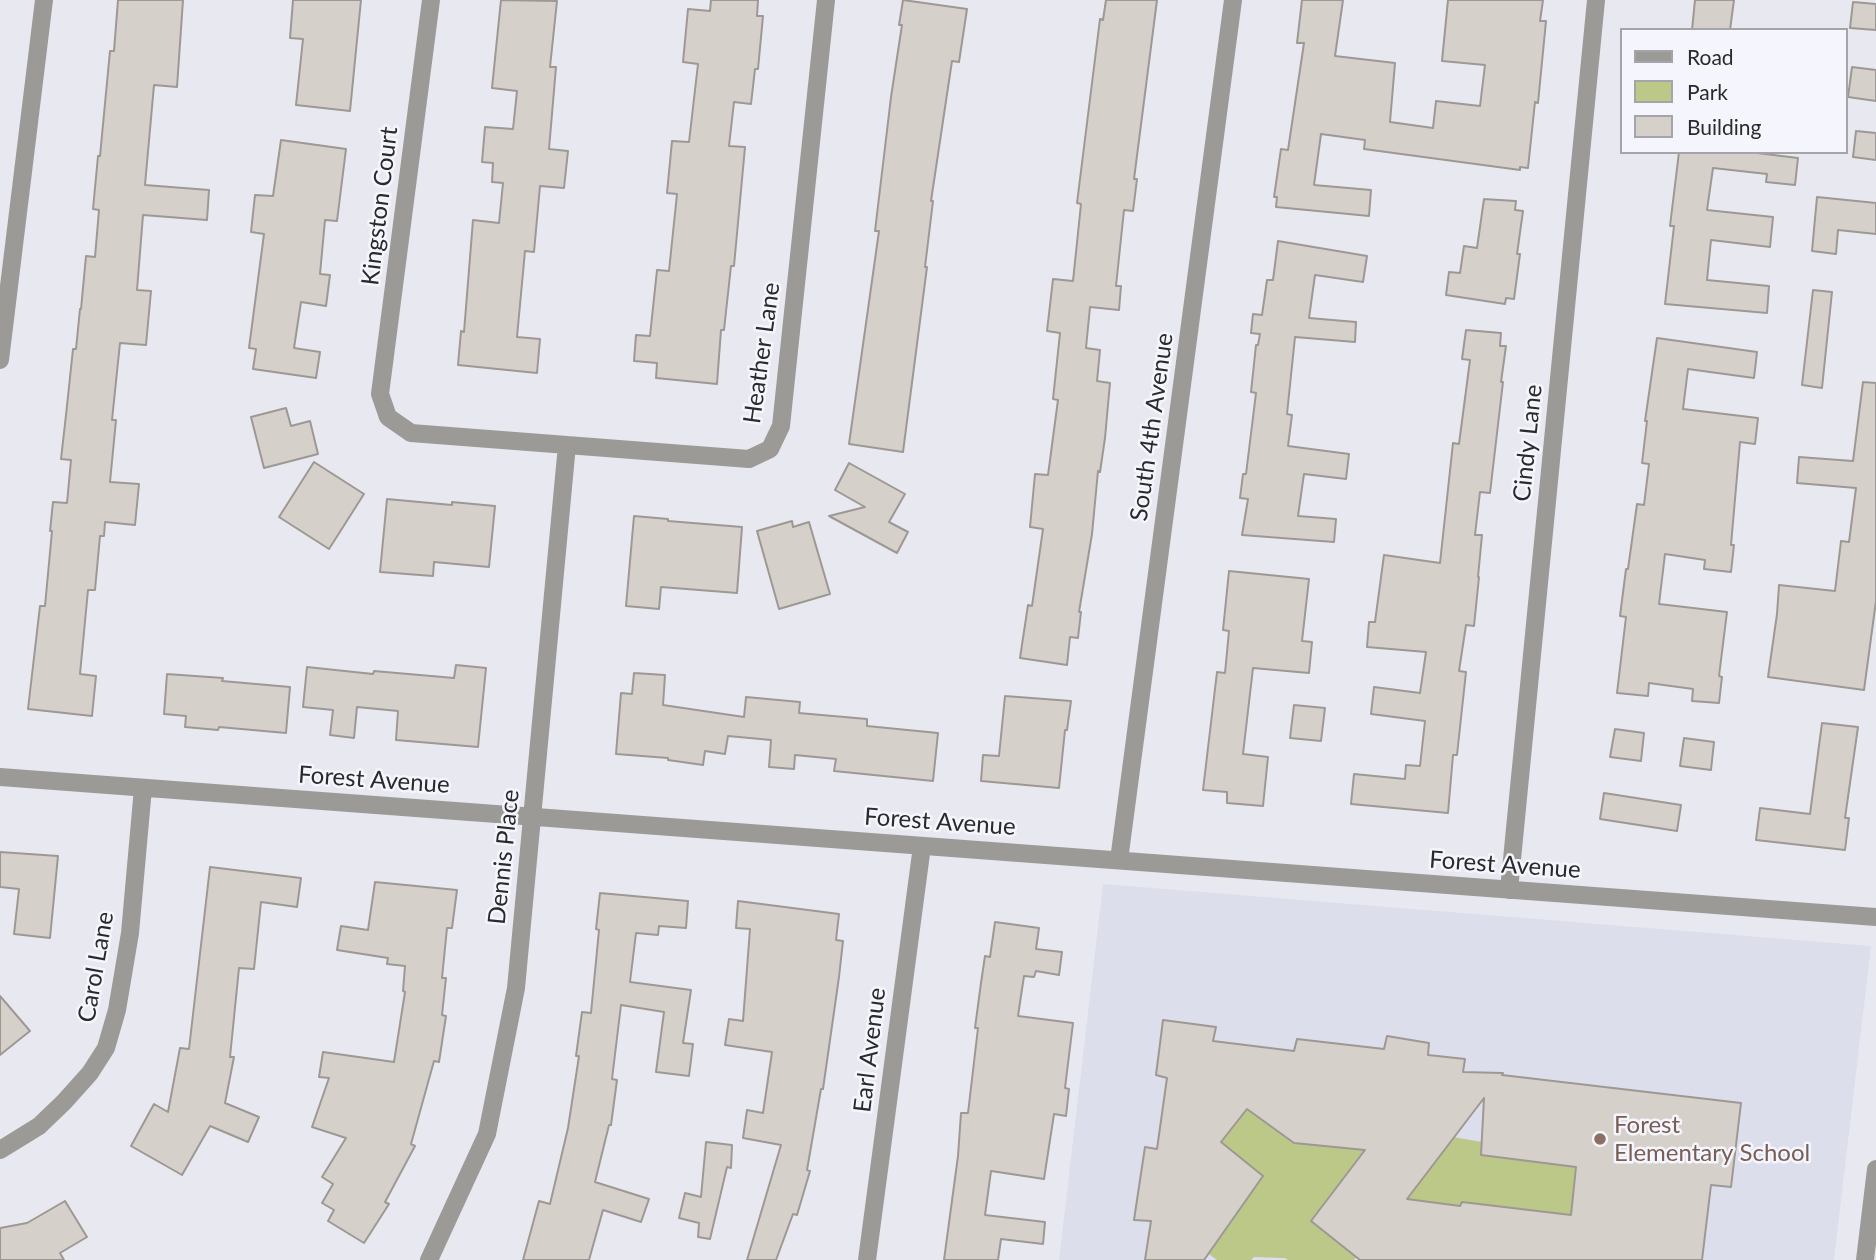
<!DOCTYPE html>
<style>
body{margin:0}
#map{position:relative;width:1876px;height:1260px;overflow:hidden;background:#e8e9f0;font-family:Lato,sans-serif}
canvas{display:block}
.legend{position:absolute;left:1620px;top:28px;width:228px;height:126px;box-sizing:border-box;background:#f5f6fd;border:2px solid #a4a4a9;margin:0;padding:9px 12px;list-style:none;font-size:21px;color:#2a2a2c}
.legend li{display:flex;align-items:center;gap:14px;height:35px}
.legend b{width:35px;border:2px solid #a4a4a9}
</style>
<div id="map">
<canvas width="1876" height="1260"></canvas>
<ul class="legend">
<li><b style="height:9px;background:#9c9a97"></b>Road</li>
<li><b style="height:19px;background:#bbc888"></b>Park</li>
<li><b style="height:19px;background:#d6d0cb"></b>Building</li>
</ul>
</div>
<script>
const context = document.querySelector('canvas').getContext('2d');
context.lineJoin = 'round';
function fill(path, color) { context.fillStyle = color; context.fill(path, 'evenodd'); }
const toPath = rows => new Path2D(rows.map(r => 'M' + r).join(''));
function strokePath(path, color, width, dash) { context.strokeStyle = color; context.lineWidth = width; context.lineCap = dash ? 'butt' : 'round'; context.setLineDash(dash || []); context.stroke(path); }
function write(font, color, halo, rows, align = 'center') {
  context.font = font + ' Lato,sans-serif'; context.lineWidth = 5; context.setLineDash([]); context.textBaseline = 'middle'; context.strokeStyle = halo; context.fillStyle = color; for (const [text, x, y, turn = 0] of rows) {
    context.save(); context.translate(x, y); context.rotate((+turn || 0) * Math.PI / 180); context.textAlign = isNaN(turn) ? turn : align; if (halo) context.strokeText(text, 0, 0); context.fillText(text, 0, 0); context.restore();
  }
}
fill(toPath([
 [1103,884,1871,946,1834,1260,1059,1260]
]), '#dcdeec');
fill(toPath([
 [1247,1109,1294,1143,1322,1146,1337,1124,1367,1147,1312,1221,1356,1257,1354,1260,1288,1260,1285,1258,1254,1257,1251,1260,1217,1260,1209,1254,1263,1176,1221,1142],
 [1447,1136,1482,1142,1576,1167,1571,1215,1462,1202,1460,1206,1407,1199,1446,1148]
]), '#bbc888');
const building = toPath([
 [118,0,183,0,177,87,154,85,145,185,209,190,207,220,143,215,137,290,151,291,146,345,120,343,112,420,116,420,110,482,139,484,135,525,105,522,104,536,100,536,95,590,88,590,80,674,96,676,92,716,28,709,40,606,45,606,52,531,50,531,53,502,67,503,71,460,61,459,66,415,73,349,76,349,80,309,81,309,86,256,95,257,99,210,93,209,98,156,100,156,110,51,114,51,118,0],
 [293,0,361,0,350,111,296,105,303,39,290,38,293,0],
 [501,0,557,1,550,67,556,67,549,149,568,151,564,188,540,186,534,252,525,251,517,337,540,339,537,373,458,365,461,331,464,332,473,220,499,223,503,183,492,182,493,163,482,162,485,127,513,129,517,91,492,88,501,0],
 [711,0,758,0,757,16,763,16,758,69,755,69,751,104,734,102,729,146,745,147,734,266,731,266,724,330,721,330,717,384,656,378,657,363,634,361,636,335,650,336,657,270,669,271,677,194,667,193,672,141,689,142,698,64,683,62,688,9,710,11,711,0],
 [903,0,967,9,959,62,952,61,931,201,933,201,925,267,927,267,903,452,849,444,879,231,875,231,891,97,902,25,899,25,903,0],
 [1106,0,1157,0,1134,179,1137,179,1133,211,1124,210,1116,286,1121,286,1119,310,1090,307,1086,348,1100,350,1097,381,1110,383,1105,438,1100,472,1098,471,1092,534,1079,612,1081,612,1078,638,1070,637,1067,665,1020,658,1028,605,1032,606,1043,529,1030,527,1035,474,1048,475,1058,400,1053,399,1060,333,1047,331,1053,279,1073,281,1081,204,1077,203,1100,19,1103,20,1106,0],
 [1302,0,1343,0,1335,56,1395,63,1390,122,1433,128,1436,101,1480,106,1485,65,1442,61,1448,0,1543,0,1540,21,1546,21,1538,103,1535,102,1528,168,1520,167,1520,170,1364,149,1365,140,1321,134,1314,185,1371,190,1369,216,1276,207,1277,197,1274,197,1281,149,1288,150,1304,43,1297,43,1302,0],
 [1695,0,1734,0,1730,30,1692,30,1695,0],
 [1853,2,1876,4,1876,30,1850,28,1853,2],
 [1852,67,1876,70,1876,101,1848,97,1852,67],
 [1856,131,1876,133,1876,160,1853,157,1856,131],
 [281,140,346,149,337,221,325,220,320,274,330,275,326,306,301,302,294,348,320,352,316,378,253,369,256,349,249,348,264,234,251,232,255,195,273,196,281,140],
 [1679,152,1749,152,1798,158,1795,185,1766,182,1767,174,1713,168,1707,210,1773,217,1770,247,1711,240,1707,280,1769,286,1767,313,1665,304,1674,226,1670,226,1679,152],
 [1817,197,1876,203,1876,234,1838,230,1836,254,1812,251,1817,197],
 [1484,199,1516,201,1515,210,1523,211,1517,254,1520,254,1514,299,1506,298,1505,304,1446,295,1449,272,1460,273,1464,246,1477,248,1484,199],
 [1278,241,1367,256,1363,282,1315,275,1309,318,1356,322,1355,342,1295,337,1287,414,1292,415,1288,446,1349,454,1346,479,1304,474,1298,516,1336,519,1334,542,1242,535,1248,499,1240,498,1243,474,1246,474,1256,393,1251,392,1256,345,1258,345,1260,334,1251,333,1253,314,1262,315,1267,280,1273,280,1278,241],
 [1813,290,1832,292,1822,388,1802,385,1813,290],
 [1466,330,1501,333,1500,346,1506,346,1501,382,1503,382,1490,493,1480,492,1475,535,1482,535,1478,577,1479,577,1474,626,1466,625,1459,671,1466,672,1457,755,1453,755,1448,813,1351,804,1354,774,1405,779,1406,765,1420,766,1425,721,1371,714,1374,687,1420,693,1426,652,1367,647,1369,622,1375,622,1384,555,1440,563,1453,443,1459,444,1470,360,1462,359,1466,330],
 [1657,338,1757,352,1754,378,1688,369,1683,409,1758,418,1755,444,1740,442,1731,545,1734,545,1731,572,1704,569,1705,560,1665,554,1659,604,1727,612,1719,676,1722,677,1719,703,1692,701,1693,689,1649,683,1648,696,1617,693,1626,617,1620,616,1626,569,1628,569,1637,504,1644,505,1649,464,1642,463,1647,421,1645,421,1657,338],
 [1863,382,1876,383,1876,601,1864,690,1768,677,1777,614,1779,585,1835,591,1841,541,1849,542,1856,488,1797,483,1799,457,1853,461,1863,382],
 [286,408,291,426,310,421,318,454,264,468,251,417,286,408],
 [314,462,364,494,329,549,279,517,314,462],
 [849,463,905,494,889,522,908,532,897,553,829,516,865,507,835,490,849,463],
 [387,499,452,505,452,502,495,506,489,567,434,562,433,576,380,572,387,499],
 [634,516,668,519,668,521,742,527,737,593,661,587,659,609,626,606,634,516],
 [792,521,793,527,809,522,830,594,779,609,757,531,792,521],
 [1229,571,1309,579,1302,641,1312,642,1309,673,1253,668,1243,754,1268,757,1263,806,1227,803,1227,792,1203,790,1217,672,1225,673,1229,631,1223,630,1229,571],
 [456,665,486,668,478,747,396,740,398,711,357,707,354,738,330,735,333,710,303,707,307,667,373,674,374,671,454,678,456,665],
 [634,673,665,675,663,705,744,717,746,697,800,702,799,713,867,719,867,726,938,733,933,781,834,771,836,759,795,755,794,769,769,767,771,740,728,736,725,754,705,751,703,765,668,760,668,758,616,754,621,693,632,694,634,673],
 [167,674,223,678,222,681,290,687,286,733,219,727,218,730,185,727,186,716,164,714,167,674],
 [1005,696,1071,701,1067,730,1065,730,1059,788,981,781,983,755,999,756,1005,696],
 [1294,705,1325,708,1321,741,1290,738,1294,705],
 [1822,723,1858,727,1845,818,1849,818,1845,850,1756,840,1760,808,1810,814,1822,723],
 [1615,729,1644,733,1641,761,1610,757,1615,729],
 [1684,738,1714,742,1711,770,1680,766,1684,738],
 [1604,793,1681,805,1677,831,1600,819,1604,793],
 [0,852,58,856,50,938,14,934,19,889,0,887,0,852],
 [210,867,301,878,297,907,261,902,254,969,239,968,230,1057,234,1057,225,1103,259,1117,248,1142,210,1126,182,1175,131,1146,154,1104,168,1112,180,1048,189,1049,210,867],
 [375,882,457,890,452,928,447,928,442,978,446,978,442,1015,446,1016,439,1062,434,1061,411,1144,415,1146,385,1202,389,1204,364,1243,328,1221,334,1210,322,1203,333,1184,322,1177,346,1138,312,1127,329,1078,319,1077,323,1052,394,1062,405,992,403,991,405,966,387,964,388,958,337,950,341,926,368,930,375,882],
 [600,893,688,901,686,928,659,926,658,935,636,933,630,982,691,990,683,1043,693,1044,689,1076,656,1072,664,1012,621,1005,612,1079,617,1080,611,1125,609,1125,595,1182,649,1199,641,1222,603,1210,589,1260,523,1260,539,1201,550,1204,568,1128,579,1056,576,1056,582,1012,591,1013,599,930,596,929,600,893],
 [738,901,839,914,836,940,843,941,839,977,823,1089,821,1089,807,1170,810,1171,797,1215,793,1214,776,1260,747,1260,781,1145,743,1138,747,1110,763,1113,772,1052,725,1045,729,1019,743,1021,750,929,736,928,738,901],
 [995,922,1039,928,1036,949,1062,952,1059,975,1036,971,1034,977,1024,976,1018,1016,1073,1023,1065,1088,1069,1089,1066,1116,1054,1114,1044,1179,991,1171,985,1215,1045,1222,1043,1244,1001,1239,998,1260,944,1260,958,1156,961,1113,968,1113,978,1028,975,1028,981,983,985,956,990,957,995,922],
 [0,996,30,1031,0,1055,0,996],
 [1163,1020,1216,1027,1213,1041,1294,1051,1297,1039,1384,1049,1387,1036,1429,1043,1428,1055,1465,1059,1463,1072,1503,1073,1502,1075,1741,1103,1731,1187,1711,1185,1702,1260,1360,1260,1311,1221,1365,1150,1294,1143,1247,1109,1221,1142,1263,1176,1204,1260,1145,1260,1151,1221,1134,1220,1145,1147,1157,1149,1167,1078,1156,1075,1163,1020],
 [1484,1098,1481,1155,1576,1167,1571,1215,1462,1202,1460,1206,1407,1199,1484,1098],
 [706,1142,732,1145,731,1168,727,1167,710,1239,698,1237,699,1223,679,1218,685,1193,701,1197,706,1142],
 [65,1201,87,1237,60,1253,64,1260,0,1260,0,1228,27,1223,65,1201]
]);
fill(building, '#d6d0cb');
strokePath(building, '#9e9894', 2);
strokePath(toPath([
 [431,0,380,394,388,417,411,433,749,459,770,449,781,426,826,0],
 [0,360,44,0],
 [0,777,1876,917],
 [1119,860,1233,0],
 [1509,890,1596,0],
 [0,1150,39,1126,64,1102,90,1073,106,1048,117,1010,130,933,143,788],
 [429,1260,487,1134,516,988,567,445],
 [867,1260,922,846],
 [1865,1260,1876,1169]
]), '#9c9a97', 18);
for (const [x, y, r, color] of [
 [1600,1139,7,"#8d6e63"]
]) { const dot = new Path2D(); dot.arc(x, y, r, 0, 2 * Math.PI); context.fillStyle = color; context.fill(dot); strokePath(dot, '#f5f6fd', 2.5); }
write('24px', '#2a2a2c', '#f5f6fd', [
 ["Kingston Court",380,206,-83],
 ["Heather Lane",762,353,-82],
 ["South 4th Avenue",1152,427,-82],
 ["Cindy Lane",1528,443,-84],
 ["Forest Avenue",374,780,4],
 ["Forest Avenue",940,822,4],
 ["Dennis Place",504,857,-84],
 ["Forest Avenue",1505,865,4],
 ["Carol Lane",96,967,-80],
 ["Earl Avenue",870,1050,-83]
]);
write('24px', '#785e54', '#f5f6fd', [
 ["Forest",1614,1125],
 ["Elementary School",1614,1153]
], 'left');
</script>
